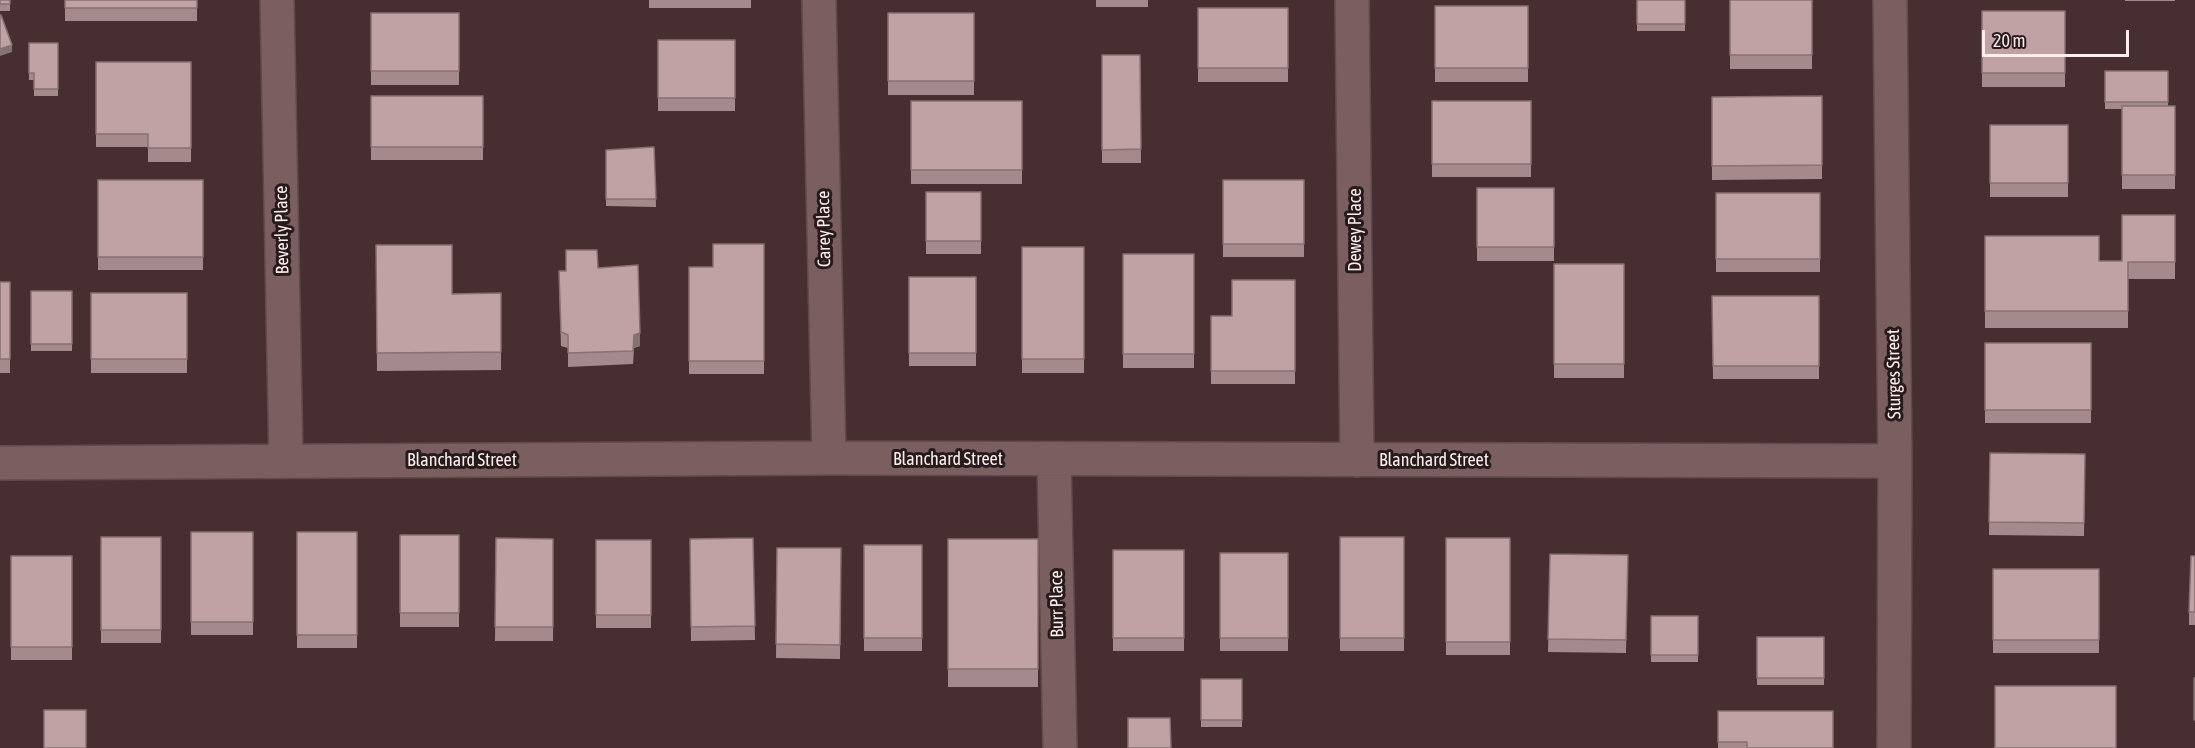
<!DOCTYPE html>
<style>
body{margin:0}
#map{position:relative;width:2195px;height:748px;overflow:hidden;background:#472e31;font-family:"Asap Condensed",sans-serif}
canvas{display:block}
.scale{position:absolute;left:1982px;top:30px;width:147px;height:27px;box-sizing:border-box;border:3px solid #fdedee;border-top:0;padding-left:8px;font-size:18px;line-height:21px;white-space:nowrap;color:#fdedee;-webkit-text-stroke:4px #261a1b;paint-order:stroke}
</style>
<div id="map">
<canvas width="2195" height="748"></canvas>
<div class="scale">20 m</div>
</div>
<script>
const context = document.querySelector('canvas').getContext('2d');
context.lineJoin = 'round';
const toPath = rows => new Path2D(rows.map(r => 'M' + r).join(''));
function strokePath(path, color, width, dash) { context.strokeStyle = color; context.lineWidth = width; context.lineCap = dash ? 'butt' : 'round'; context.setLineDash(dash || []); context.stroke(path); }
function fill(path, color) { context.fillStyle = color; context.fill(path, 'evenodd'); }
function write(font, color, halo, rows, align = 'center') {
  context.font = font + ' "Asap Condensed",sans-serif'; context.lineWidth = 6; context.setLineDash([]); context.textBaseline = 'middle'; context.strokeStyle = halo; context.fillStyle = color; for (const [text, x, y, turn = 0] of rows) {
    context.save(); context.translate(x, y); context.rotate((+turn || 0) * Math.PI / 180); context.textAlign = isNaN(turn) ? turn : align; if (halo) context.strokeText(text, 0, 0); context.fillText(text, 0, 0); context.restore();
  }
}
const street = toPath([
 [277,0,286,460],
 [819,0,829,458],
 [1352,0,1357,460],
 [1890,0,1895,461,1894,748],
 [1054,460,1060,748],
 [0,463,829,458,1895,461]
]);
strokePath(street, '#5f4a4c', 36);
strokePath(street, '#7a5e60', 33);
fill(toPath([
 [0,0,10,0,10,11,0,11],
 [65,0,197,0,197,21,65,21],
 [649,0,751,0,751,8,649,8],
 [1096,0,1148,0,1148,7,1096,7],
 [1637,0,1685,0,1685,31,1637,31],
 [1730,0,1812,0,1812,69,1730,69],
 [2125,0,2175,0,2175,1,2125,1],
 [1435,6,1528,6,1528,82,1435,82],
 [1198,8,1288,8,1288,82,1198,82],
 [1982,11,2065,11,2065,87,1982,87],
 [371,13,459,13,459,85,371,85],
 [888,13,974,13,974,95,888,95],
 [658,40,735,40,735,111,658,111],
 [29,43,58,43,58,96,34,96,34,80,29,80],
 [1102,55,1140,55,1141,163,1102,163],
 [96,62,191,62,191,162,148,162,148,147,96,147],
 [2105,71,2168,71,2168,106,2175,106,2175,189,2122,189,2122,109,2105,109],
 [371,96,483,96,483,160,371,160],
 [1822,96,1822,179,1712,180,1712,97],
 [911,101,1022,101,1022,184,911,184],
 [1432,101,1531,101,1531,177,1432,177],
 [1990,125,2068,125,2068,197,1990,197],
 [654,147,656,207,606,206,606,150],
 [98,180,203,180,203,270,98,270],
 [1223,180,1304,180,1304,257,1223,257],
 [1477,188,1554,188,1554,261,1477,261],
 [926,192,981,192,981,254,926,254],
 [1716,193,1820,193,1820,272,1716,272],
 [2175,215,2175,279,2128,279,2128,328,1985,328,1985,236,2099,261,2122,261],
 [764,244,764,374,689,374,689,267,713,267],
 [376,245,452,294,501,293,501,370,377,371],
 [1022,247,1084,247,1084,373,1022,373],
 [1123,254,1194,254,1194,368,1123,368],
 [1554,264,1624,264,1624,378,1554,378],
 [598,268,640,346,634,348,633,364,568,367,568,348,561,346,559,284,566,271],
 [909,277,976,277,976,366,909,366],
 [1295,280,1295,384,1211,384,1211,316,1232,316],
 [0,282,10,282,10,373,0,373],
 [31,291,72,291,72,351,31,351],
 [91,293,187,293,187,373,91,373],
 [1712,296,1819,296,1819,379,1713,379],
 [1985,343,2091,343,2091,423,1985,423],
 [1990,453,2085,454,2084,536,1989,535],
 [191,532,253,532,253,635,191,635],
 [297,532,357,532,357,648,297,648],
 [400,535,459,535,459,627,400,627],
 [101,537,161,537,161,643,101,643],
 [1340,537,1404,537,1404,651,1340,651],
 [496,538,553,539,553,641,495,641],
 [753,538,755,640,691,641,690,539],
 [1446,538,1510,538,1510,655,1446,655],
 [948,539,1038,539,1038,687,948,687],
 [596,540,651,540,651,628,596,628],
 [864,545,922,545,922,651,864,651],
 [777,548,841,548,840,659,776,658],
 [1113,550,1184,550,1184,651,1113,651],
 [1220,553,1288,553,1288,651,1220,651],
 [1550,554,1628,555,1626,653,1548,652],
 [11,556,72,556,72,660,11,660],
 [2195,556,2195,625,2189,625,2189,612],
 [1993,569,2099,569,2099,653,1993,653],
 [1651,616,1698,616,1698,662,1651,662],
 [1757,637,1824,637,1824,685,1757,685],
 [1201,679,1242,679,1242,727,1201,727],
 [1718,711,1833,748,1718,748]
]), '#a58a8d');
fill(toPath([
 [12,45,12,52,0,56,0,49],
 [640,333,640,346,634,348,633,364,634,335]
]), '#867173');
const building = toPath([
 [0,0,10,0,10,4,0,4,0,0],
 [65,0,197,0,197,8,65,8,65,0],
 [1637,0,1685,0,1685,24,1637,24,1637,0],
 [1730,0,1812,0,1812,55,1730,55,1730,0],
 [1435,6,1528,6,1528,68,1435,68,1435,6],
 [1198,8,1288,8,1288,68,1198,68,1198,8],
 [1982,11,2065,11,2065,73,1982,73,1982,11],
 [371,13,459,13,459,71,371,71,371,13],
 [888,13,974,13,974,81,888,81,888,13],
 [0,15,1,15,12,45,0,49,0,15],
 [658,40,735,40,735,98,658,98,658,40],
 [29,43,58,43,58,89,34,89,34,73,29,73,29,43],
 [1102,55,1140,55,1141,149,1102,150,1102,55],
 [96,62,191,62,191,148,148,148,148,134,96,134,96,62],
 [2105,71,2168,71,2168,102,2105,102,2105,71],
 [371,96,483,96,483,147,371,147,371,96],
 [1822,96,1822,165,1712,166,1712,97,1822,96],
 [911,101,1022,101,1022,170,911,170,911,101],
 [1432,101,1531,101,1531,164,1432,164,1432,101],
 [2122,106,2175,106,2175,175,2122,175,2122,106],
 [1990,125,2068,125,2068,183,1990,183,1990,125],
 [654,147,656,199,606,199,606,150,654,147],
 [98,180,203,180,203,257,98,257,98,180],
 [1223,180,1304,180,1304,244,1223,244,1223,180],
 [1477,188,1554,188,1554,247,1477,247,1477,188],
 [926,192,981,192,981,241,926,241,926,192],
 [1716,193,1820,193,1820,259,1716,259,1716,193],
 [2122,215,2175,215,2175,262,2128,262,2128,311,1985,311,1985,236,2099,236,2099,261,2122,261,2122,215],
 [713,244,764,244,764,361,689,361,689,267,713,267,713,244],
 [376,245,452,245,452,294,501,293,501,352,377,353,376,245],
 [1022,247,1084,247,1084,359,1022,359,1022,247],
 [566,250,597,250,598,268,638,265,640,333,634,335,633,351,568,353,568,335,561,332,559,271,566,271,566,250],
 [1123,254,1194,254,1194,354,1123,354,1123,254],
 [1554,264,1624,264,1624,364,1554,364,1554,264],
 [909,277,976,277,976,353,909,353,909,277],
 [1232,280,1295,280,1295,371,1211,371,1211,316,1232,316,1232,280],
 [0,282,10,282,10,359,0,359,0,282],
 [31,291,72,291,72,344,31,344,31,291],
 [91,293,187,293,187,359,91,359,91,293],
 [1712,296,1819,296,1819,366,1713,366,1712,296],
 [1985,343,2091,343,2091,410,1985,410,1985,343],
 [1990,453,2085,454,2084,523,1989,522,1990,453],
 [191,532,253,532,253,622,191,622,191,532],
 [297,532,357,532,357,635,297,635,297,532],
 [400,535,459,535,459,613,400,613,400,535],
 [101,537,161,537,161,630,101,630,101,537],
 [1340,537,1404,537,1404,638,1340,638,1340,537],
 [496,538,553,539,553,627,495,627,496,538],
 [753,538,755,626,691,627,690,539,753,538],
 [1446,538,1510,538,1510,642,1446,642,1446,538],
 [948,539,1038,539,1038,669,948,669,948,539],
 [596,540,651,540,651,615,596,615,596,540],
 [864,545,922,545,922,638,864,638,864,545],
 [777,548,841,548,840,645,776,644,777,548],
 [1113,550,1184,550,1184,638,1113,638,1113,550],
 [1220,553,1288,553,1288,638,1220,638,1220,553],
 [1550,554,1628,555,1626,640,1548,639,1550,554],
 [11,556,72,556,72,647,11,647,11,556],
 [2191,556,2195,556,2195,612,2189,612,2191,556],
 [1993,569,2099,569,2099,640,1993,640,1993,569],
 [1651,616,1698,616,1698,655,1651,655,1651,616],
 [1757,637,1824,637,1824,678,1757,678,1757,637],
 [2194,678,2195,678,2195,720,2194,720,2194,678],
 [1201,679,1242,679,1242,720,1201,720,1201,679],
 [1995,686,2116,686,2116,748,1995,748,1995,686],
 [44,710,86,710,86,748,44,748,44,710],
 [1718,711,1833,711,1833,748,1747,748,1747,742,1718,742,1718,711],
 [1128,718,1170,718,1171,748,1128,748,1128,718]
]);
fill(building, '#c0a1a4');
strokePath(building, '#867173', 1.5);
write('18px', '#fdedee', '#261a1b', [
 ["Carey Place",824,229,-91],
 ["Beverly Place",282,230,-91],
 ["Dewey Place",1355,230,-90],
 ["Sturges Street",1894,374,-91],
 ["Blanchard Street",948,459],
 ["Blanchard Street",462,460],
 ["Blanchard Street",1434,460],
 ["Burr Place",1057,604,-91]
]);
</script>
